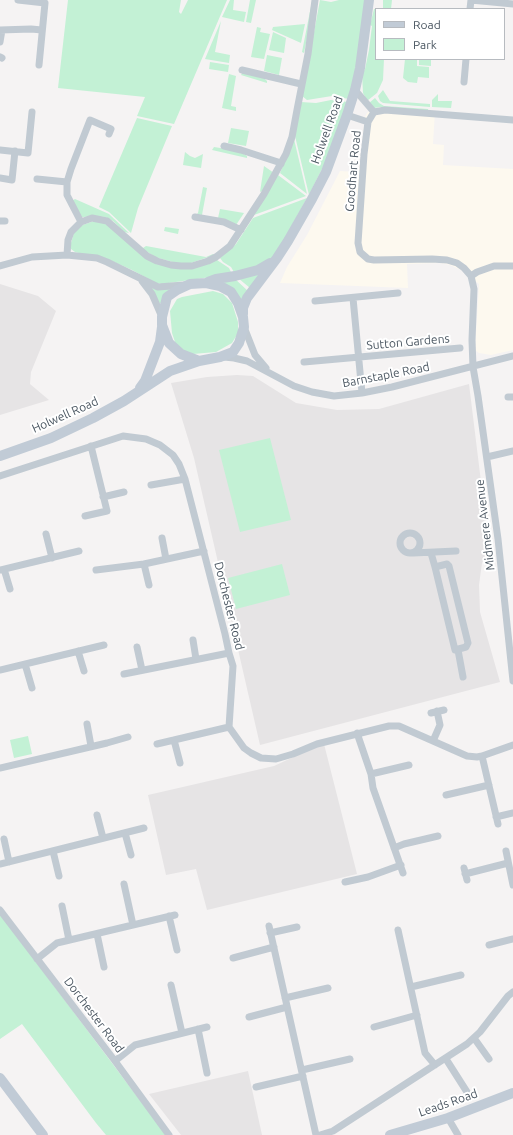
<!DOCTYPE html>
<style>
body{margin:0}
#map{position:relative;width:513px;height:1135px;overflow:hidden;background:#f5f3f3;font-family:Ubuntu,sans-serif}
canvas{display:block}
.legend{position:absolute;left:375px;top:8px;width:130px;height:52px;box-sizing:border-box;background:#fff;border:1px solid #b7bbc0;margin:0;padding:5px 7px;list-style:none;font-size:12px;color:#4a5661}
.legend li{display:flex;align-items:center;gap:8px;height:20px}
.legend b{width:20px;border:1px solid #b7bbc0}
</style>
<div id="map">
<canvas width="513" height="1135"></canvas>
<ul class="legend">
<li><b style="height:5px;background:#c1cbd6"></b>Road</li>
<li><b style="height:11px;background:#c3f1d5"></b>Park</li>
</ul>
</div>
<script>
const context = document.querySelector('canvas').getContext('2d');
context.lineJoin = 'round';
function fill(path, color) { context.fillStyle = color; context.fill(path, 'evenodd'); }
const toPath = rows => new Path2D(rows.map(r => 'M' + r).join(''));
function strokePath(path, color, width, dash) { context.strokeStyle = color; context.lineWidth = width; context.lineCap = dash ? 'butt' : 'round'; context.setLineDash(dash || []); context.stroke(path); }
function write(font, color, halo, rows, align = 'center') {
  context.font = font + ' Ubuntu,sans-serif'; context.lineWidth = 4; context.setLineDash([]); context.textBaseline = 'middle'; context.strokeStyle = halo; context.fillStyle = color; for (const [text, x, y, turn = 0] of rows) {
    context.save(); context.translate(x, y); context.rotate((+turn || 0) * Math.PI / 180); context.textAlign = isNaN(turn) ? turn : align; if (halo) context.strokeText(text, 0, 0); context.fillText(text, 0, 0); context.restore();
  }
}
fill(toPath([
 [381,107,435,111,433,144,444,145,443,165,513,169,513,350,491,355,479,353,475,350,479,284,463,271,450,265,440,263,407,264,408,288,280,283,287,267,307,235,340,171,357,172,359,170,365,117,367,113,374,108]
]), '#fdf9ef');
fill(toPath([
 [0,284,38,296,56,311,31,372,30,384,49,400,0,415],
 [237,375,253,376,296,403,337,410,379,409,469,384,489,547,482,563,479,585,480,612,500,682,260,745,194,458,171,383,207,377],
 [324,744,357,874,207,910,196,869,166,875,148,795,274,766,317,746],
 [248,1071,262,1135,181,1135,149,1094]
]), '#e6e4e5');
fill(toPath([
 [68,0,181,0,179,12,181,14,188,0,227,0,174,124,137,116,145,97,58,88],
 [230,0,234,0,233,10,246,12,244,22,222,17],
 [250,0,256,0,251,23,246,22],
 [320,0,331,2,339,0,366,0,361,47,349,99,332,96,307,100,302,96],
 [383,0,392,0,391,9,383,9],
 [312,1,313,8,304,53,302,52],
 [374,9,376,9,376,59,384,59,383,80,377,93,367,101,363,93,362,74,365,69,369,50,372,26,370,25],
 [221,21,215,52,230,55,229,63,205,59],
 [305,24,301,43,272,30,273,27],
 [257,27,261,28,260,32,270,34,264,59,251,57],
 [273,32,286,38,284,53,269,50],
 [267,55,282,58,279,75,264,71],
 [405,59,417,59,417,66,429,67,429,78,418,77,417,83,408,82,403,78],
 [419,59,431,59,431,66,419,65],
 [210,62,229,65,228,72,209,69],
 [243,72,264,78,267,81,267,83,241,75],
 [229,74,236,76,231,106,236,107,236,111,222,108],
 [383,90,390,101,430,104,430,107,383,103,380,101,378,96],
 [438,94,438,101,452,101,451,108,432,107,432,100],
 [375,98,379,103,384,106,428,109,428,111,381,107,374,108,369,103],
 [331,100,348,102,334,145,309,195,295,136,301,102,316,103],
 [137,118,172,126,138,208,131,233,109,212,99,207],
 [231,128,249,131,246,146,228,143],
 [294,139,307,194,280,173],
 [214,147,239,151,247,156,247,158,212,150],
 [185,152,190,156,195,158,203,154,201,168,183,165],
 [264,166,274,173,264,190,260,192],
 [278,175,306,196,254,215],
 [203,187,207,188,202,215,197,214,198,213],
 [307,198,276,254,266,264,235,274,231,267,223,262,220,258,236,244,253,218],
 [75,199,109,214,129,233,124,232,113,221,105,217,94,216,84,217,82,217,72,201],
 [220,209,244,213,236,225,218,218],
 [94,221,105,222,167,267,217,260,229,268,232,274,162,284,156,283,132,270,114,262,75,252,71,249,70,246,74,233,80,226],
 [165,227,179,229,178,234,164,231],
 [146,246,206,257,213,254,214,255,191,263,176,263,155,257,143,249,143,248],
 [265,269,250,288,238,278],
 [234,278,248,291,242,300,220,281],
 [151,286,170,288,161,303,158,303],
 [213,291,223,294,232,303,238,322,238,333,232,343,216,352,193,354,184,352,176,345,172,333,170,311,177,299,182,297],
 [270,438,291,520,240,532,219,450],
 [282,564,290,595,236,609,228,578],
 [28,736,32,754,14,758,10,740],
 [0,914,166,1135,106,1135,96,1123,22,1024,0,1039]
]), '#c3f1d5');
strokePath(toPath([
 [18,0,45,3,39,65],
 [471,0,513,4],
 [470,9,471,0],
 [0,30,31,29,42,30],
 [0,42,2,30],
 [0,57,2,58],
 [242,70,301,84],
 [464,82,466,59],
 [355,90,374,112],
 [347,115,368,122],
 [513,120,385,110,374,112,368,122,364,154,358,243,360,252,368,259,374,260,432,259,447,260,457,263,464,268,471,276,477,272,494,266,513,266],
 [224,146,241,150,278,162,281,164],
 [0,150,28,153,32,112],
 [0,178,12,180,15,151],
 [37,179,67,182],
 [195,217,224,222,241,230],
 [0,221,5,221],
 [81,222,67,195,67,182,71,169,90,120,111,129,109,134],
 [67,255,68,240,71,232,81,222,92,218,107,221,147,256,157,261,171,265,181,266,192,266,208,261,216,257,230,246,264,194,286,154,292,137,297,110,308,54,315,0],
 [0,266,32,257,67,255,97,258,107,262,158,287,184,285],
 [471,276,474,289,472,340,473,367,478,396,498,539,513,681],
 [142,281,152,294,162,317],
 [353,298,362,393],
 [315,301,398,293],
 [244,327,255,355,266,368],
 [224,357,234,358,247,361,294,386,312,392,334,396,362,393,392,387,513,356],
 [304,362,460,348],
 [508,397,513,397],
 [487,457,513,451],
 [0,476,123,436,146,439,160,445,173,455,179,464,185,479,225,634,229,653,233,666,229,727,244,748,251,753,261,758,276,759,293,754,317,744,389,726,399,726,467,756,477,757,482,756,513,745],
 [151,485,185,479],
 [103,497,124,492],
 [85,516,107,511,91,446],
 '400 543a10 10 0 1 1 20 0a10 10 0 1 1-20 0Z',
 [46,534,52,558],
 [162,538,166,559],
 [413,553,456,551],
 [431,553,435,567,447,564,449,566,468,643,466,647,455,650,435,567],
 [144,564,149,585],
 [4,569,10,589],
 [0,570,79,551],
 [96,570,144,564,204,551],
 [193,640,196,659],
 [137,647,142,670],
 [458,650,463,677],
 [78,651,84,671],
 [25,664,32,688],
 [0,670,104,645],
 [124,674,229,653],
 [431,713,444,710],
 [87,724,91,746],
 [357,733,371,774,373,788,403,873],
 [174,740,180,763],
 [433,741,440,725,437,711],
 [157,744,229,727],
 [482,756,498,824],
 [0,768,107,743,128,737],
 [371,774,409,765],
 [446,795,489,785],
 [97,815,103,838],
 [496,817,513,813],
 [125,833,131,855],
 [4,839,9,862],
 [394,848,404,844,438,836],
 [53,851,59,876],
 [506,851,513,885],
 [0,864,144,828],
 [464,868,467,880],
 [465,874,508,863],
 [345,882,368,877,401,865],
 [124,884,133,925],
 [62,906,69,940],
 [0,910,115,1061,169,1135],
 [169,916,177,950],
 [269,926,316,1135],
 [398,930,425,1053,435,1065],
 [270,933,297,927],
 [97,934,104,967],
 [489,945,513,939],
 [233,958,274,947],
 [37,959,57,943,175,915],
 [171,985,182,1033],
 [411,987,461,975],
 [285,998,328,988],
 [249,1017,287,1007],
 [374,1027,417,1015],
 [198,1029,207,1073],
 [474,1038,489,1059],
 [446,1059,467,1092],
 [115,1061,135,1045,207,1027],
 [302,1070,350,1059],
 [256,1087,303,1076],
 [448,1118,458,1135],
 [320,1135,333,1131,467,1044,480,1032,508,996,513,992]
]), '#c1cad2', 7);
strokePath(toPath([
 [208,282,216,279,235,276,258,270,270,263],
 [243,314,243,308,247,298,277,258,288,241,312,199,326,172,347,115,355,90,360,68,369,0],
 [140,388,145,381,160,342,162,327],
 [0,456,51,438,93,418,124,401,170,371,199,361,220,357,233,352,239,343,244,327,243,317,238,303,231,292,220,286,206,283,190,284,177,290,167,297,162,317,162,325,169,343,181,354,199,361],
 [0,1078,43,1135],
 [390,1135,448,1118,513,1093]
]), '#c1cbd6', 10);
write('12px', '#4a5661', '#fff', [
 ["Holwell Road",327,130,-70],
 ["Goodhart Road",353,171,-85],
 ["Sutton Gardens",408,342,-5],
 ["Barnstaple Road",386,375,-11],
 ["Holwell Road",65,415,-24],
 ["Midmere Avenue",485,525,-97],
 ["Dorchester Road",229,606,76],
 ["Dorchester Road",94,1015,53],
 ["Leads Road",448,1103,-19]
]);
</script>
